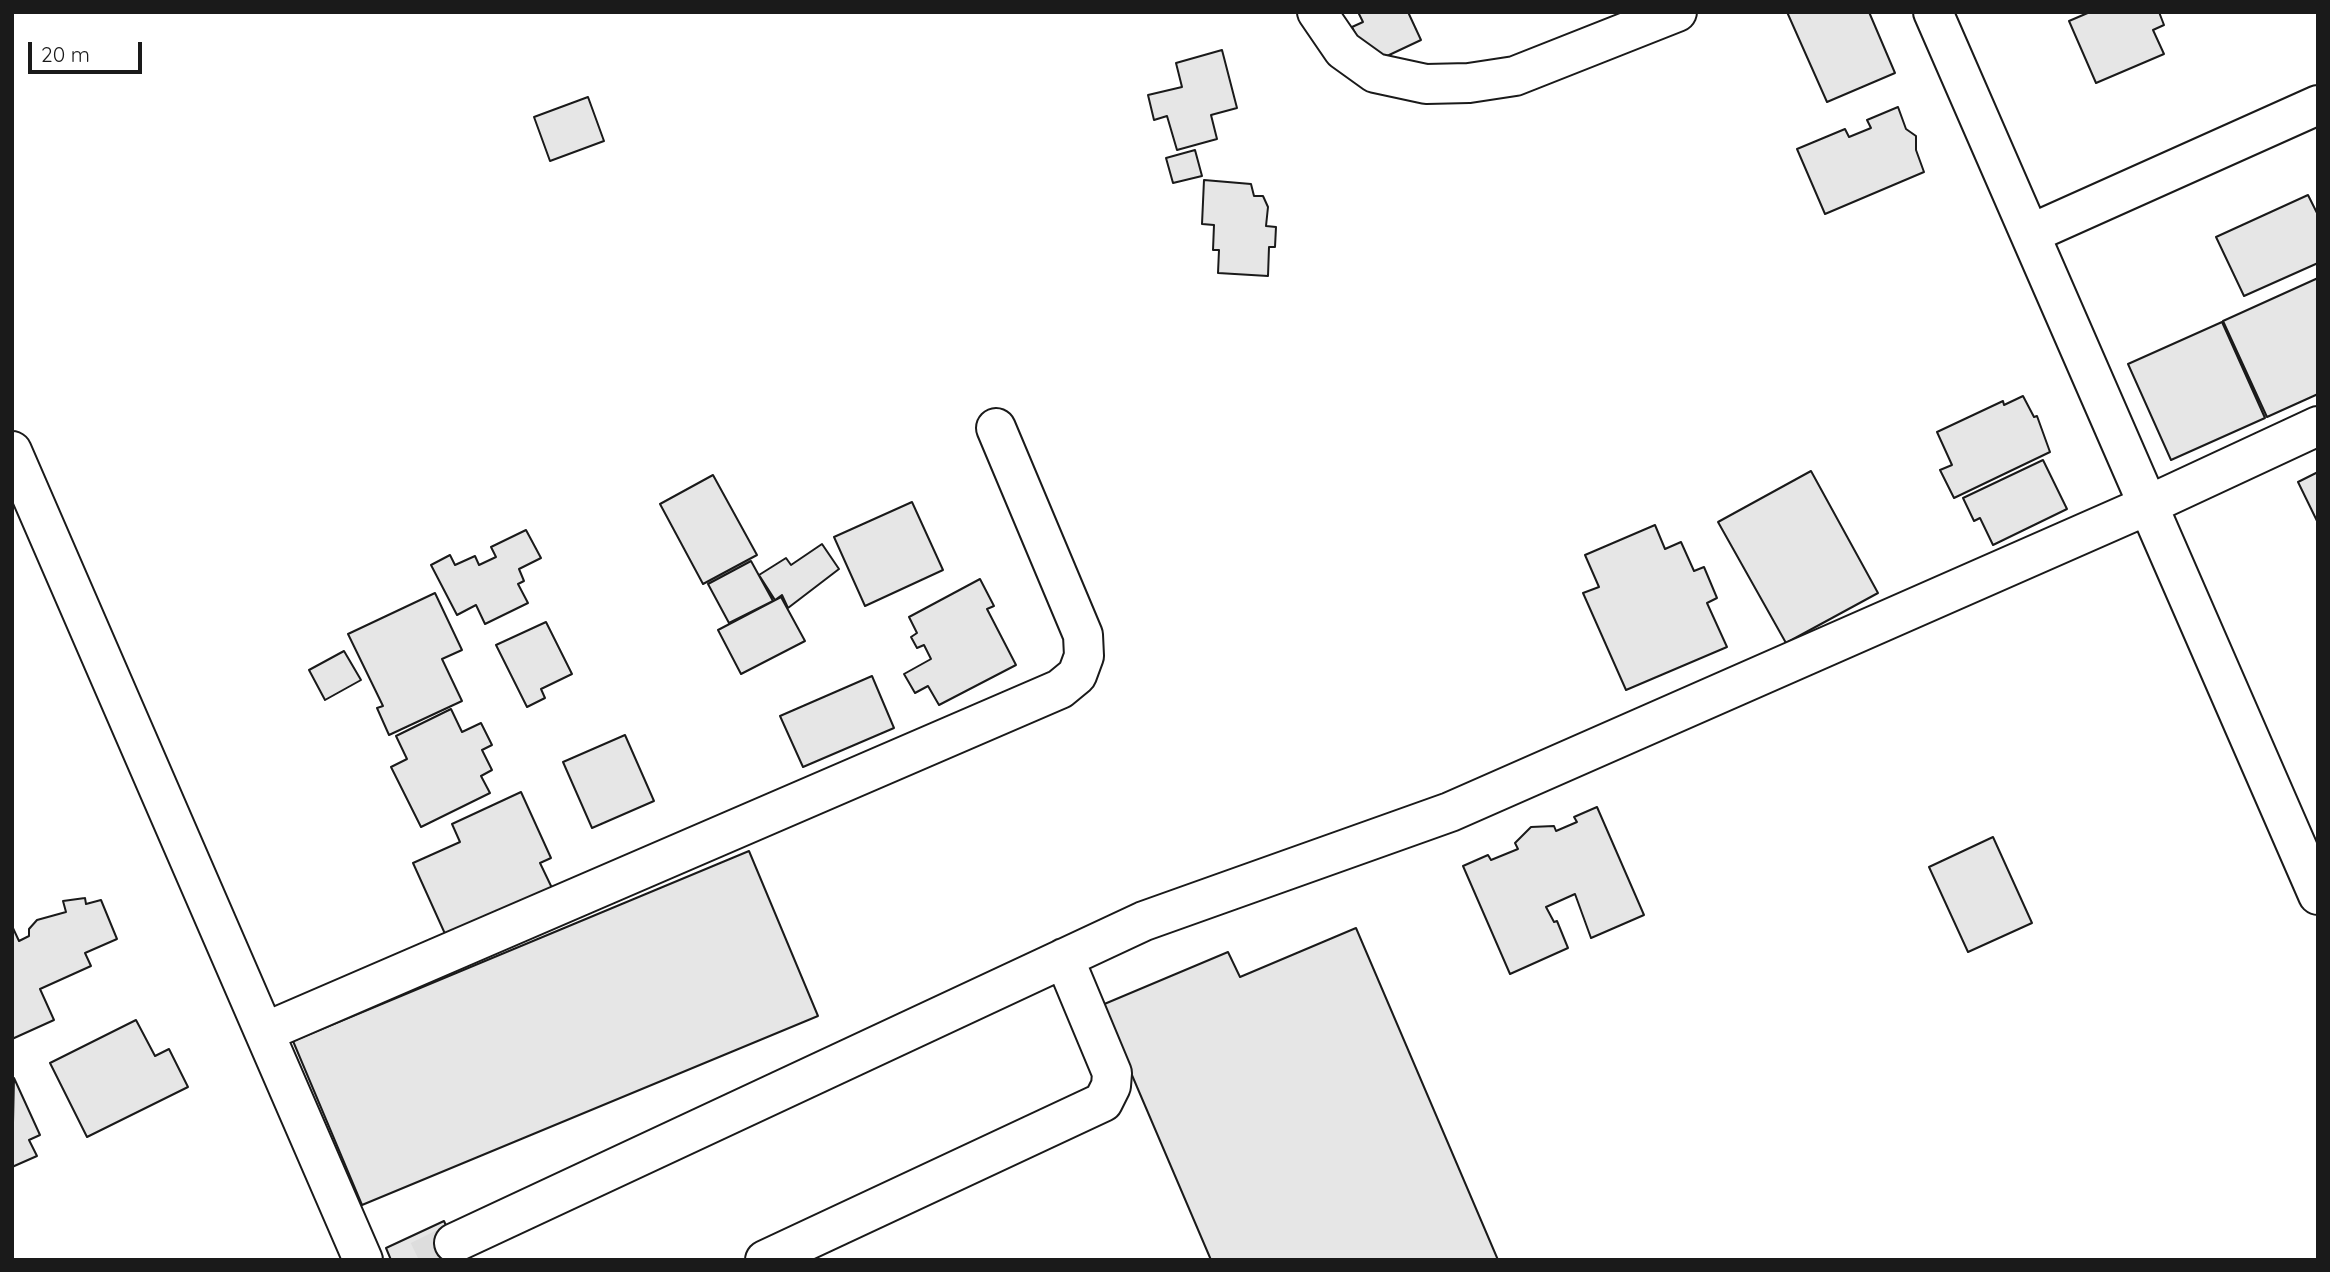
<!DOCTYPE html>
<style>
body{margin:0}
#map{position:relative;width:2330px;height:1272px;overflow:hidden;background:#fff;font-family:Quicksand,sans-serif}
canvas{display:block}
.frame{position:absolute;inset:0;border:14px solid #1a1a1a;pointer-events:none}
.scale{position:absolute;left:28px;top:42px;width:114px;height:32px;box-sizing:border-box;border:4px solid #1a1a1a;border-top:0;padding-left:9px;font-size:21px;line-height:24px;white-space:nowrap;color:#1a1a1a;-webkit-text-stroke:5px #fff;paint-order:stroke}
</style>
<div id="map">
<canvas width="2330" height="1272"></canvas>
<div class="frame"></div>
<div class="scale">20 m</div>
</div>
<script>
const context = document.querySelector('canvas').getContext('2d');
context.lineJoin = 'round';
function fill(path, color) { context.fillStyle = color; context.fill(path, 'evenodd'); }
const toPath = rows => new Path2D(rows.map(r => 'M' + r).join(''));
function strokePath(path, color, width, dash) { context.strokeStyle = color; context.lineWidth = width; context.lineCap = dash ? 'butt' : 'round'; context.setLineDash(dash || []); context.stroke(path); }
const building = toPath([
 [1358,12,1408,12,1421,40,1370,64,1352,27,1363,22,1358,12],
 [1787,12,1869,12,1895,73,1827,102,1787,12],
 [2090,12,2159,12,2164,25,2153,30,2164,54,2096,83,2069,21,2090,12],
 [1222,50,1237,108,1211,115,1217,139,1177,150,1167,116,1154,120,1148,95,1182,87,1176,63,1222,50],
 [588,97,604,141,550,161,534,117,588,97],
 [1898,107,1906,129,1916,136,1916,150,1924,172,1825,214,1797,149,1845,129,1849,137,1871,128,1867,120,1898,107],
 [1195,150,1202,176,1173,183,1166,158,1195,150],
 [1204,180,1251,184,1254,196,1263,196,1268,207,1266,226,1276,227,1275,247,1269,247,1268,276,1218,273,1219,250,1213,250,1214,225,1202,224,1204,180],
 [2308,195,2318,215,2318,263,2244,296,2216,237,2308,195],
 [2318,278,2318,394,2267,417,2223,321,2318,278],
 [2222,322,2265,418,2171,460,2128,364,2222,322],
 [2023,396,2034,417,2037,416,2050,452,1954,498,1940,470,1952,465,1937,432,2003,401,2004,405,2023,396],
 [2043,460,2067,509,1993,545,1980,518,1974,521,1963,498,2043,460],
 [1811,471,1878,593,1786,643,1718,522,1811,471],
 [2318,472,2318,523,2298,482,2318,472],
 [713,475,757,555,703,584,660,504,713,475],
 [912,502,943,570,865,606,834,537,912,502],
 [1655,525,1665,549,1681,542,1694,571,1704,567,1717,598,1707,603,1727,647,1626,690,1583,593,1599,587,1585,555,1655,525],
 [526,530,541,558,519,569,524,581,518,584,528,603,485,624,476,605,457,615,431,565,450,555,455,565,475,556,479,565,496,557,491,547,526,530],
 [822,544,839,569,788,608,782,595,775,600,759,575,786,558,791,565,822,544],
 [751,561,773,601,729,623,708,584,751,561],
 [980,579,994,606,987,609,1016,665,939,705,928,686,915,693,904,674,931,659,924,645,917,648,911,637,917,633,909,617,980,579],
 [435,593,462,650,442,659,462,701,389,735,377,708,383,706,348,634,435,593],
 [781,597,805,641,741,674,718,630,781,597],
 [546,622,572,674,541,689,545,698,527,707,496,645,546,622],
 [344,651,361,680,325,700,309,670,344,651],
 [872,676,894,728,803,767,780,716,872,676],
 [451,709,462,732,481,723,492,745,482,750,492,770,481,776,490,793,421,827,391,767,407,759,396,736,451,709],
 [625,735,654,801,592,828,563,762,625,735],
 [521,792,551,858,540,863,552,888,446,936,413,863,460,842,452,824,521,792],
 [1597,807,1644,915,1591,938,1575,894,1546,907,1554,922,1557,921,1568,948,1510,974,1463,866,1488,855,1491,860,1518,849,1515,843,1531,827,1554,826,1556,831,1577,822,1574,817,1597,807],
 [1993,837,2032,923,1968,952,1929,867,1993,837],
 [749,851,818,1016,362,1205,293,1041,749,851],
 [85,898,86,904,101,900,117,939,85,953,91,966,40,989,54,1020,12,1039,12,926,19,941,29,936,29,929,37,920,66,912,63,901,85,898],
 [1356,928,1498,1260,1211,1260,1102,1005,1228,952,1240,977,1356,928],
 [136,1020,155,1056,169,1049,188,1087,87,1137,50,1063,136,1020],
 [14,1078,40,1135,29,1140,37,1156,12,1167,14,1078],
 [444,1221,461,1260,391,1260,386,1248,444,1221]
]);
fill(building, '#e6e6e6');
strokePath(building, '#1a1a1a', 2);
strokePath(toPath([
 [419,1260,454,1243]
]), '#ddd', 38, [38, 19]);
const minor = toPath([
 [1317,12,1343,50,1375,73,1426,84,1469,83,1515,76,1677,12],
 [1933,12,2318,895],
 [2030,234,2318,105],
 [12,451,363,1260],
 [265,1032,1060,689,1077,675,1084,656,1083,635,996,428],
 [454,1243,1144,921,1450,812,2146,506,2318,426],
 [765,1260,1103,1102,1111,1086,1112,1073,1064,958]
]);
strokePath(minor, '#1a1a1a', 42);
strokePath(minor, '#fff', 38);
</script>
